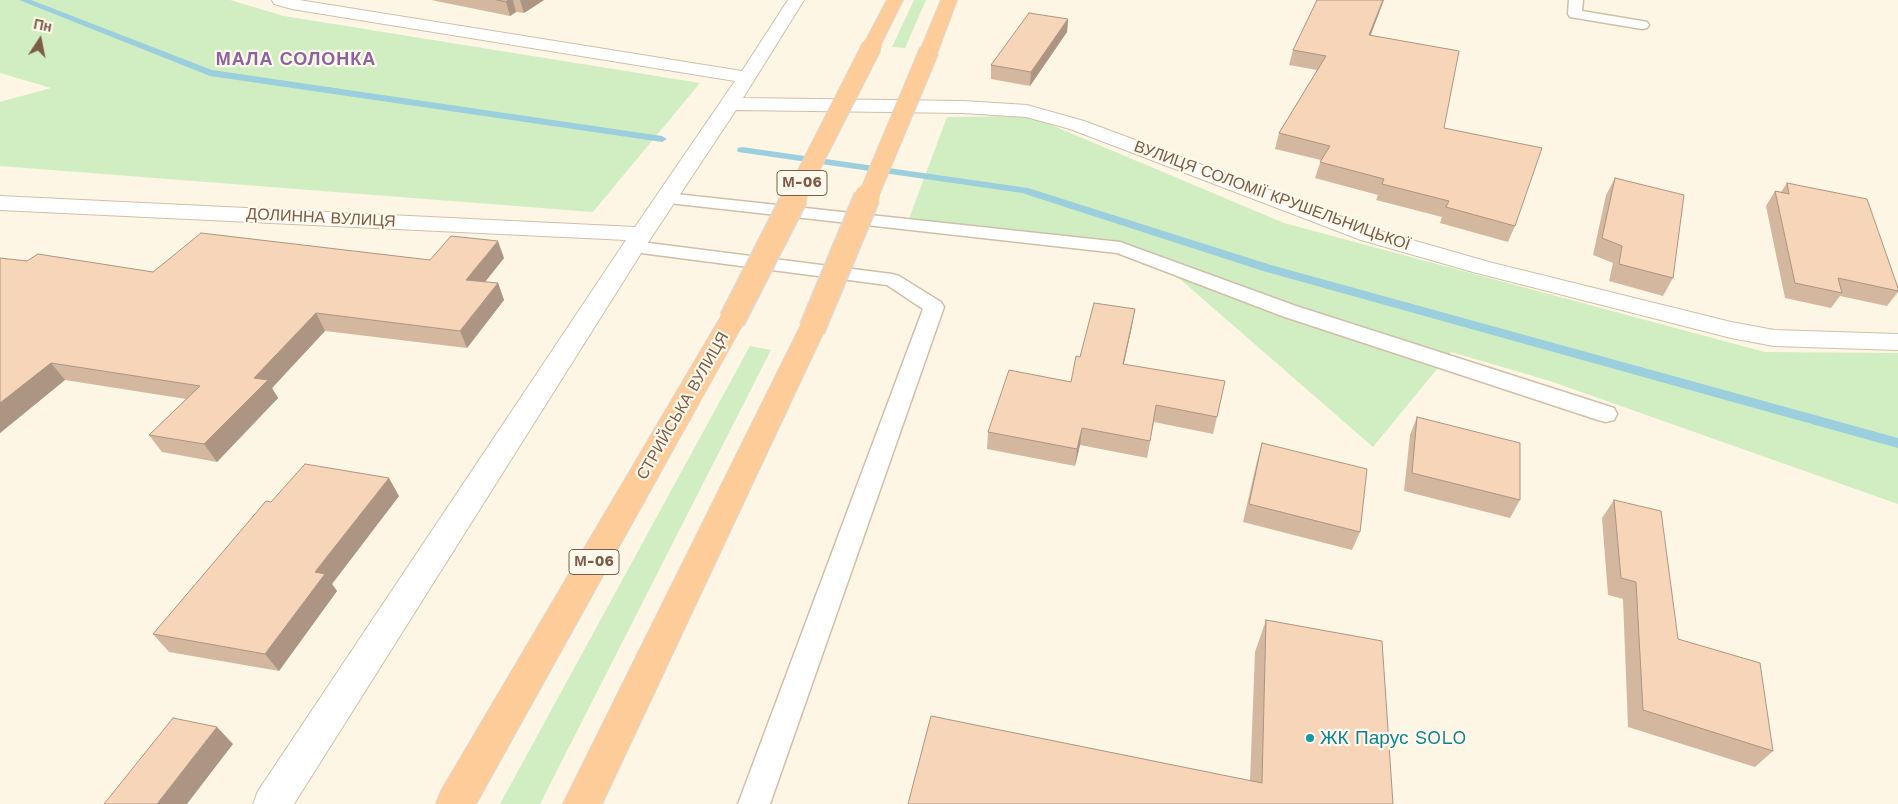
<!DOCTYPE html>
<meta charset="utf-8">
<style>
body{margin:0}
#map{position:relative;width:1898px;height:804px;overflow:hidden;background:#fef6e4;font-family:"Work Sans",sans-serif}
canvas{display:block}
.north{position:absolute;left:15px;top:15px;width:50px;height:50px;-webkit-text-stroke:4px #fff9ed;paint-order:stroke;rotate:11deg;font-size:14px;font-weight:700;line-height:20px;text-align:center;color:#7a5c47}
.north::after{content:'';display:block;margin:auto;width:18px;height:22px;background:#7a5c47;clip-path:polygon(50% 0,100% 100%,50% 72%,0 100%)}
</style>
<div id="map">
<canvas width="1898" height="804"></canvas>
<div class="north">Пн</div>
</div>
<script>
const context = document.querySelector('canvas').getContext('2d');
context.lineJoin = 'round';
function fill(path, color) { context.fillStyle = color; context.fill(path, 'evenodd'); }
const toPath = rows => new Path2D(rows.map(r => 'M' + r).join(''));
function strokePath(path, color, width, dash) { context.strokeStyle = color; context.lineWidth = width; context.lineCap = dash ? 'butt' : 'round'; context.setLineDash(dash || []); context.stroke(path); }
function write(font, color, halo, rows, align = 'center') {
  context.font = font + ' "Work Sans",sans-serif'; context.lineWidth = 4.5; context.setLineDash([]); context.textBaseline = 'middle'; context.strokeStyle = halo; context.fillStyle = color; for (const [text, x, y, turn = 0] of rows) {
    context.save(); context.translate(x, y); context.rotate((+turn || 0) * Math.PI / 180); context.textAlign = isNaN(turn) ? turn : align; if (halo) context.strokeText(text, 0, 0); context.fillText(text, 0, 0); context.restore();
  }
}
fill(toPath([
 [0,0,230,0,284,16,700,83,593,212,0,166,0,102,51,88,0,73],
 [914,0,926,0,905,48,892,47],
 [1030,116,1284,223,1765,352,1898,353,1898,504,1550,381,1451,352,1373,447,1158,260,907,224,947,117],
 [750,346,771,350,540,804,500,804]
]), '#d0eec1');
fill(toPath([
 [19,0,31,0,212,70,662,136,667,139,662,142,210,76,19,0],
 [742,147,1028,188,1271,265,1898,438,1898,448,1263,271,1022,193,738,152,737,150,738,148,742,147]
]), '#9ccfdd');
const service = toPath([
 [1569,0,1583,0,1582,11,1642,21,1647,22,1649,25,1647,28,1642,29,1570,17,1568,14,1569,0],
 [666,193,1120,242,1296,306,1614,408,1617,414,1614,420,1606,422,1598,420,1282,316,1117,253,660,202,657,198,660,194,666,193],
 [633,241,892,274,899,276,941,302,944,307,770,804,738,804,923,309,887,285,626,251,623,247,626,243,633,241]
]);
const minor = toPath([
 [272,0,299,0,742,71,788,0,804,0,743,98,963,101,1027,105,1084,121,1377,230,1489,262,1731,322,1774,330,1898,334,1898,350,1774,346,1731,338,1473,272,1361,240,1070,129,1026,117,963,113,736,110,645,247,294,804,253,804,258,791,626,240,0,210,0,196,635,227,735,81,292,9,274,4,272,0]
]);
const trunk = toPath([
 [887,0,903,0,878,50,872,51,866,50,863,46,887,0],
 [941,0,957,0,938,51,935,55,929,56,923,55,920,51,941,0],
 [732,312,741,314,745,320,476,804,436,804,441,791,719,320,723,314,732,312],
 [812,321,821,323,825,329,602,804,563,804,799,329,803,323,812,321]
]);
strokePath(service, '#d1bea9', 3);
strokePath(minor, '#d1bea9', 2);
strokePath(trunk, '#dfd8d3', 2);
fill(service, '#fff');
fill(minor, '#fff');
fill(trunk, '#fecc98');
const trunkBridgeFar1 = toPath([
 [794,199,872,46],
 [867,199,929,51]
]);
const trunkBridge = toPath([
 [732,320,795,197],
 [812,329,867,197]
]);
strokePath(trunkBridgeFar1, '#dfd8d3', 21, []);
strokePath(trunkBridge, '#dfd8d3', 28, []);
strokePath(trunkBridgeFar1, '#fecc98', 19);
strokePath(trunkBridge, '#fecc98', 25);
fill(toPath([
 [431,0,544,0,524,13,516,12,510,16],
 [1068,19,1067,32,1030,86,991,79,991,65],
 [1370,35,1444,128,1515,226,1508,242,1440,223,1442,217,1376,200,1378,195,1315,178,1321,160,1275,149,1279,133,1317,70,1289,65,1293,50],
 [1615,178,1673,278,1663,296,1609,281,1613,263,1593,255,1606,195],
 [1787,183,1898,288,1898,292,1887,306,1840,296,1831,308,1785,298,1766,206,1775,191,1781,192],
 [0,258,27,261,153,272,430,260,504,258,485,282,498,283,504,300,467,348,325,331,272,388,278,398,217,462,162,452,149,435,186,399,65,380,0,433],
 [1132,326,1124,364,1217,417,1213,434,1154,422,1147,458,1080,445,1075,466,987,449,988,432,1071,382,1080,357],
 [1417,417,1520,500,1510,518,1404,491,1410,435],
 [1262,443,1360,532,1352,550,1243,522,1257,461],
 [399,496,332,584,337,591,279,671,169,652,153,634,271,502],
 [1614,500,1678,639,1773,751,1755,767,1628,727,1623,599,1608,595,1602,518],
 [1266,620,1393,804,908,804,1250,781,1255,652]
]), '#d4b79f');
fill(toPath([
 [508,0,513,0,516,12,510,16,506,2],
 [520,0,544,0,524,13],
 [1383,0,1384,0,1365,50,1369,35],
 [1068,19,1067,32,1030,86,1031,72],
 [498,241,504,258,473,297,466,280],
 [498,283,504,300,467,348,460,331],
 [1135,309,1132,326,1120,380,1123,364],
 [316,313,325,331,272,388,278,398,217,462,204,444,254,378],
 [51,363,65,380,0,433,0,403],
 [1082,428,1080,445,1075,466,1077,449],
 [389,478,399,496,332,584,337,591,279,671,265,654,315,572],
 [217,727,233,744,187,804,157,804]
]), '#ac9582');
const building = toPath([
 [497,0,508,0,506,2,497,0],
 [1317,0,1383,0,1369,35,1459,51,1444,128,1542,148,1515,226,1446,207,1449,201,1382,184,1384,179,1320,162,1330,146,1279,133,1326,56,1293,50,1317,0],
 [1029,13,1068,19,1031,72,991,65,1029,13],
 [1615,178,1684,195,1673,278,1619,264,1622,246,1602,238,1615,178],
 [1787,183,1867,199,1898,288,1898,291,1838,278,1842,293,1795,283,1775,191,1789,194,1787,183],
 [201,233,430,260,451,236,498,241,466,280,498,283,460,331,316,313,254,378,268,380,204,444,149,435,200,386,51,363,0,403,0,258,27,261,38,254,153,272,201,233],
 [1094,303,1135,309,1123,364,1225,381,1217,417,1156,405,1150,441,1082,428,1077,449,988,432,1009,370,1071,382,1076,356,1080,357,1094,303],
 [1417,417,1520,443,1520,500,1412,473,1417,417],
 [1262,443,1367,469,1360,532,1249,504,1262,443],
 [305,464,389,478,315,572,325,574,265,654,153,634,266,501,271,502,305,464],
 [1614,500,1661,511,1678,639,1760,663,1773,751,1643,710,1636,582,1621,578,1614,500],
 [1266,620,1382,641,1393,804,908,804,931,716,1262,783,1266,620],
 [173,718,217,727,157,804,104,804,173,718]
]);
fill(building, '#f6d5b9');
strokePath(building, '#ac9582', 1);
for (const [x, y, r, color] of [
 [1310,738,5,"#0f9aa8"]
]) { const dot = new Path2D(); dot.arc(x, y, r, 0, 2 * Math.PI); context.fillStyle = color; context.fill(dot); strokePath(dot, '#fff9ed', 2); }
for (const [x, y, w] of [
 [802,183,50],
 [594,562,50]
]) { const box = new Path2D(); box.roundRect(x - w / 2, y - 12.5, w, 25, 4); context.fillStyle = '#fff9ed'; context.fill(box); strokePath(box, '#7a5c47', 1); }
write('bold 15px', '#7a5c47', null, [
 ["М-06",802,183],
 ["М-06",594,562]
]);
write('16px', '#7a5c47', '#fff9ed', [
 ["ВУЛИЦЯ СОЛОМІЇ КРУШЕЛЬНИЦЬКОЇ",1272,196,20],
 ["ДОЛИННА ВУЛИЦЯ",321,218,3],
 ["СТРИЙСЬКА ВУЛИЦЯ",683,406,-60]
]);
context.letterSpacing = '1px';
write('bold 18px', '#8d629e', '#fff9ed', [
 ["МАЛА СОЛОНКА",296,60]
]);
context.letterSpacing = '0px';
write('19px', '#0d838f', '#fff9ed', [
 ["ЖК Парус SOLO",1320,738]
], 'left');
</script>
